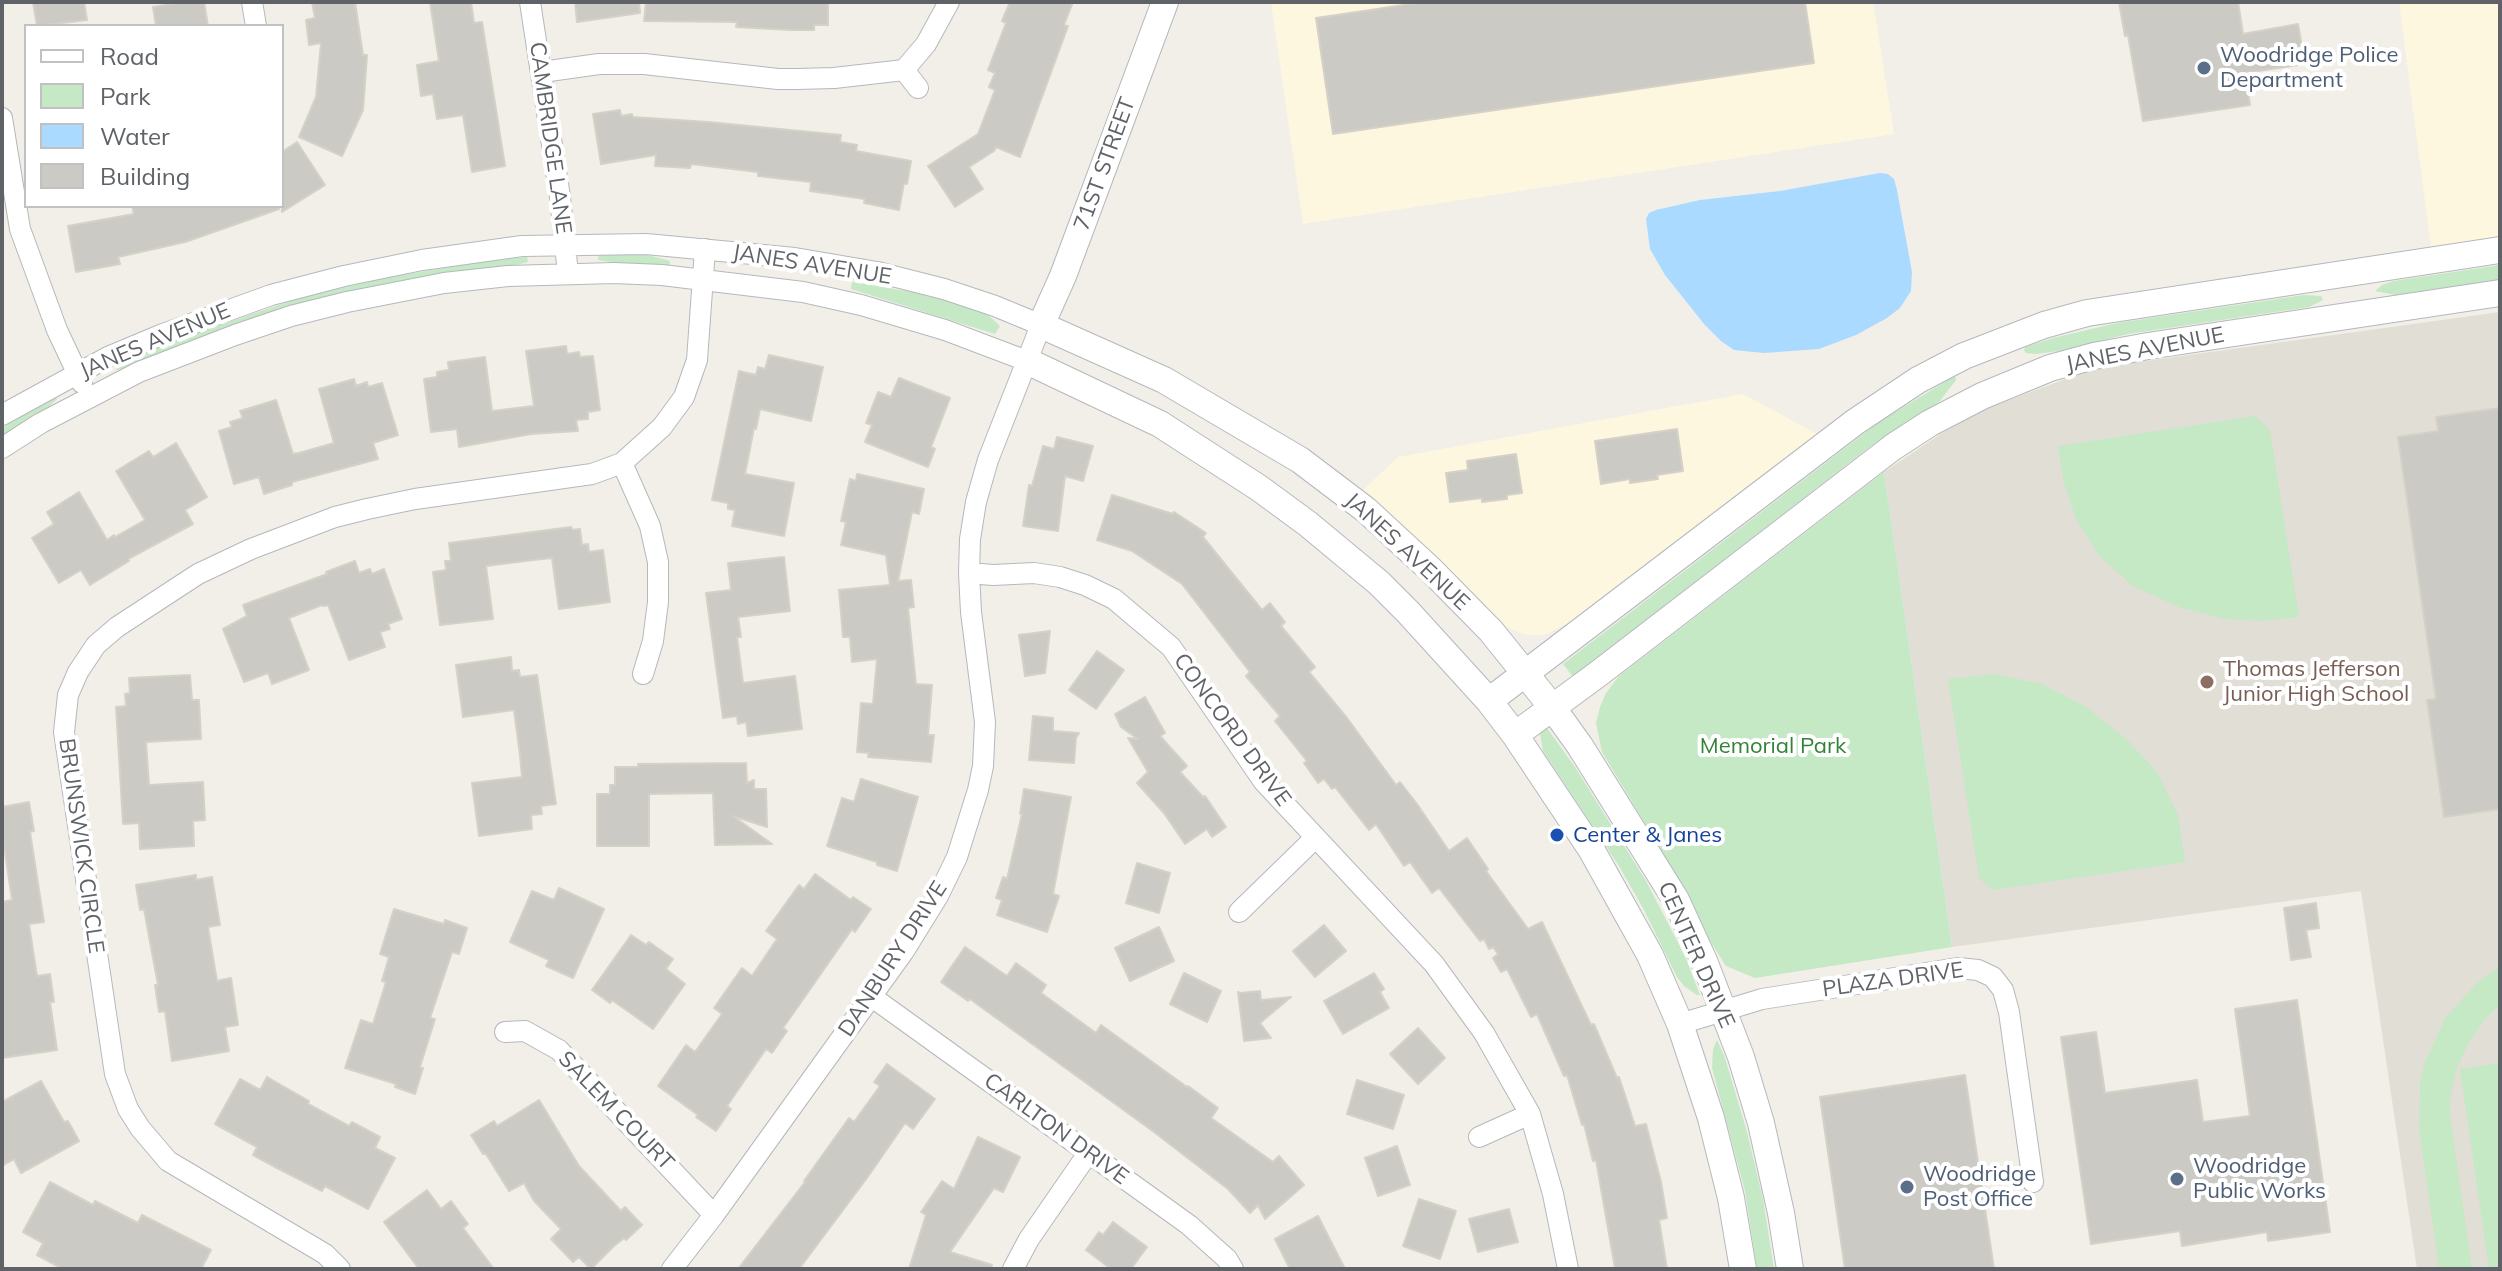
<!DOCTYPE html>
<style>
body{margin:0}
#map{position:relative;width:2502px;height:1271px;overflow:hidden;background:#f1efe8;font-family:Mulish,sans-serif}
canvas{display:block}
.frame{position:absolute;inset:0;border:4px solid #5f6368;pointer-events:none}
.legend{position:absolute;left:24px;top:24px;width:260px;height:184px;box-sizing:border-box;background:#fff;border:2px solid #bfc1c3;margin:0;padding:10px 14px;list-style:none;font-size:24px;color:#5f6368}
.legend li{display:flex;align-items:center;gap:16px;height:40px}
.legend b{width:40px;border:2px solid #bfc1c3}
</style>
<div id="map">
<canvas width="2502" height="1271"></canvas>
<div class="frame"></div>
<ul class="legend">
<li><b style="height:10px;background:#fff"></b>Road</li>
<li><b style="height:22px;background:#c5e8c5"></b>Park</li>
<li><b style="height:22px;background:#aadaff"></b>Water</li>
<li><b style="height:22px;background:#cccac5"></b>Building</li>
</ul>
</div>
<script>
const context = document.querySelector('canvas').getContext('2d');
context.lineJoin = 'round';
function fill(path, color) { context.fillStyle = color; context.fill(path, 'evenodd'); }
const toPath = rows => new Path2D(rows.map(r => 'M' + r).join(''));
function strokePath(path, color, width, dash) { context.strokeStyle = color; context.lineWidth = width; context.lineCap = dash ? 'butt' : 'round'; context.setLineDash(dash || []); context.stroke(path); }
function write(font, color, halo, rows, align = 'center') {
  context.font = font + ' Mulish,sans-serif'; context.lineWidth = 8; context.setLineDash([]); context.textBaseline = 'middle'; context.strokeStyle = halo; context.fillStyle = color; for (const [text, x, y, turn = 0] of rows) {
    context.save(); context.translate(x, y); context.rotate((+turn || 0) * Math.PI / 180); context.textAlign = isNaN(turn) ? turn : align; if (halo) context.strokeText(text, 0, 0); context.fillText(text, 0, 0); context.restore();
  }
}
fill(toPath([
 [1271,2,1873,2,1894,134,1303,224],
 [2399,2,2500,2,2500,237,2431,247],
 [1743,394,1817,434,1579,618,1544,635,1527,635,1508,628,1361,492,1398,457]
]), '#fef7e0');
fill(toPath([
 [2500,312,2500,1269,2417,1269,2361,891,1952,947,1884,472,1969,415,2095,368]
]), '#e1ded6');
fill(toPath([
 [599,254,648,255,670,261,669,267,631,265,598,260],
 [527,257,528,262,512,266,137,365,117,370,115,366,176,340,299,298,390,277,487,261],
 [2500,265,2500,280,2395,295,2375,291,2382,285,2394,281],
 [852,282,918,293,961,305,987,314,1000,326,995,334,851,289],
 [2304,295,2321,296,2323,300,2309,307,2128,334,2059,351,2036,354,2026,353,2024,350,2025,347,2053,338,2117,323],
 [1953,377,1956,377,1956,380,1939,402,1872,445,1573,677,1563,664,1879,422],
 [55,397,57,399,40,415,2,438,2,428],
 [2255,416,2270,430,2299,617,2261,621,2224,619,2179,607,2133,586,2099,556,2076,519,2064,483,2058,446],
 [1884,472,1952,947,1755,978,1726,966,1703,930,1676,875,1602,752,1596,723,1600,707,1606,693,1619,676],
 [1993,674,2042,684,2085,706,2126,739,2157,772,2178,815,2185,862,1993,890,1979,878,1948,679],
 [1542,721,1575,767,1646,881,1685,956,1700,995,1697,995,1684,986,1677,977,1643,908,1619,866,1543,751,1540,733],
 [2500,966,2500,1005,2486,1018,2468,1043,2456,1071,2450,1099,2450,1115,2472,1269,2439,1269,2419,1129,2420,1082,2425,1062,2446,1017,2477,983],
 [1717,1040,1725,1058,1747,1132,1763,1199,1774,1269,1757,1269,1745,1191,1712,1068,1713,1049],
 [2500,1063,2500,1269,2489,1269,2460,1069]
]), '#c5e8c5');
fill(toPath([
 [1880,173,1888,174,1894,179,1897,190,1912,272,1911,291,1900,308,1887,318,1856,335,1819,349,1764,353,1734,350,1721,341,1704,324,1665,275,1650,249,1646,219,1649,213,1656,210,1700,200,1780,191]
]), '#aadaff');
const building = toPath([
 [33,2,84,2,87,20,37,26,33,2],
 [184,2,204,2,208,26,156,26,153,7,184,2],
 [312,2,355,2,363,55,367,55,363,110,342,156,299,137,316,97,321,43,309,45,306,20,315,18,312,2],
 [430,2,471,2,474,23,482,22,505,166,472,172,463,115,437,119,433,94,421,96,417,65,439,61,430,2],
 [575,2,639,2,640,13,577,22,575,2],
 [646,2,828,2,828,25,814,25,814,30,791,30,736,27,737,22,644,21,646,2],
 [1010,2,1073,2,1064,25,1068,26,1020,157,996,147,994,151,969,167,983,189,955,207,928,166,978,134,995,90,989,87,995,73,988,70,1006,23,1002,21,1010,2],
 [1424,2,1805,2,1814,63,1333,134,1316,18,1424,2],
 [2119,2,2238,2,2243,34,2298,24,2305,64,2245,73,2250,105,2143,121,2128,35,2125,36,2119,2],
 [620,110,621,116,632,114,633,117,708,122,841,135,840,142,857,145,856,151,911,161,907,184,904,183,899,210,864,203,865,199,810,191,811,182,758,176,758,172,691,164,690,168,655,166,656,155,601,164,593,114,620,110],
 [297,142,325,185,282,212,282,152,297,142],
 [132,206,279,206,279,209,185,242,118,257,120,264,76,272,68,226,134,214,132,206],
 [566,346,567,354,579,352,580,357,593,356,600,410,588,412,588,419,576,420,578,431,531,434,459,447,457,429,431,432,424,379,437,377,437,372,449,370,448,362,485,357,492,411,534,406,526,351,566,346],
 [769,355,823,367,811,421,760,409,756,429,754,428,745,474,794,483,784,536,732,526,735,510,728,509,728,503,712,500,739,371,756,375,758,367,765,369,769,355],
 [899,378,950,398,931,447,935,449,928,467,865,442,872,425,866,423,878,392,891,397,899,378],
 [354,379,356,386,367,382,368,387,382,383,398,435,373,443,378,459,292,482,292,485,264,494,259,477,234,484,219,431,232,427,230,422,243,418,240,411,276,400,293,454,299,453,334,443,319,389,354,379],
 [2500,408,2500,809,2444,817,2427,700,2436,699,2398,437,2438,431,2436,417,2500,408],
 [1677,429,1683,471,1657,475,1658,479,1630,483,1630,479,1601,484,1595,441,1677,429],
 [1057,437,1093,446,1083,481,1065,476,1058,531,1023,526,1029,485,1032,486,1043,446,1054,449,1057,437],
 [176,443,207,497,185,510,193,524,128,559,129,561,90,585,81,570,59,583,32,538,54,524,47,512,79,492,107,540,114,535,115,537,145,520,116,471,149,451,153,457,176,443],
 [1516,454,1522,493,1507,495,1507,499,1482,502,1482,498,1450,502,1446,473,1468,470,1467,461,1516,454],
 [857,474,924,489,919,514,912,512,898,581,911,580,914,607,908,608,916,684,932,685,928,735,934,735,931,762,868,757,869,753,857,752,861,703,873,704,877,659,852,662,850,637,843,637,839,590,890,585,886,555,841,545,846,522,841,521,850,479,856,481,857,474],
 [1112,495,1173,514,1174,512,1206,533,1203,537,1262,610,1270,603,1285,622,1281,626,1315,667,1309,672,1347,718,1396,785,1400,782,1417,804,1449,851,1467,838,1488,869,1486,871,1528,929,1542,922,1591,1025,1594,1024,1617,1078,1619,1077,1635,1126,1646,1124,1661,1182,1667,1218,1659,1220,1667,1269,1615,1268,1596,1160,1593,1161,1584,1124,1582,1125,1567,1075,1564,1076,1537,1014,1531,1017,1507,969,1501,972,1493,958,1498,954,1493,947,1489,949,1484,939,1480,941,1439,888,1432,893,1410,862,1404,866,1376,824,1369,830,1335,787,1332,789,1324,779,1318,783,1304,763,1307,761,1275,721,1280,716,1246,676,1250,672,1182,584,1132,551,1097,540,1112,495],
 [571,527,573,530,580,529,582,545,588,544,589,552,603,550,610,602,559,609,552,558,533,560,486,566,493,619,440,625,433,572,446,570,445,561,451,561,449,543,571,527],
 [784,557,790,611,738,617,741,637,737,637,743,683,795,676,802,729,748,736,746,722,738,724,737,716,723,718,706,593,731,590,728,563,784,557],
 [355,561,359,573,370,569,372,574,384,569,402,619,388,624,390,629,380,632,385,647,349,660,328,605,323,606,322,605,289,618,309,670,272,684,268,673,244,682,223,629,247,616,243,605,327,574,326,572,355,561],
 [1050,631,1045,673,1025,676,1019,635,1050,631],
 [1097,651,1124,670,1096,709,1069,690,1097,651],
 [511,657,512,671,519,670,520,677,537,675,556,804,541,806,542,814,531,815,532,829,479,836,472,783,522,777,520,755,514,710,463,717,456,665,511,657],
 [190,675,192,700,199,700,201,739,146,742,149,785,203,782,205,820,193,821,194,846,140,849,139,823,123,824,116,707,126,706,125,694,130,693,129,678,190,675],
 [1145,697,1165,733,1160,736,1187,766,1180,772,1203,797,1205,796,1226,827,1212,837,1207,829,1185,844,1164,813,1137,783,1148,772,1128,738,1138,739,1121,727,1115,714,1145,697],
 [1033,716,1053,718,1053,731,1079,733,1076,738,1074,763,1029,760,1033,716],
 [746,763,747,783,754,780,754,789,766,789,767,827,733,816,772,844,715,845,713,793,649,794,649,846,597,846,597,794,610,794,610,785,615,785,615,767,638,767,638,764,746,763],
 [861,779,918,797,897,871,877,865,877,862,827,846,842,798,854,802,861,779],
 [1024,789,1071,797,1053,894,1059,896,1047,932,997,915,1002,900,996,898,1003,877,1007,879,1022,814,1020,814,1024,789],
 [29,802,34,831,30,832,44,922,29,924,37,976,50,974,54,1002,50,1002,57,1050,2,1058,2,902,12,900,2,832,2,807,29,802],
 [1137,863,1170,873,1159,913,1126,903,1137,863],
 [815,874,851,900,853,897,871,909,855,932,852,929,811,988,783,1028,787,1031,772,1053,766,1049,727,1106,731,1109,716,1131,696,1117,698,1115,658,1086,686,1045,695,1052,722,1014,714,1008,742,968,752,976,777,939,766,931,799,885,804,889,815,874],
 [196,875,196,880,212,877,220,925,208,927,217,981,231,978,238,1025,225,1027,229,1051,172,1061,165,1011,159,1012,155,985,158,985,144,909,140,910,136,885,196,875],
 [559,888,604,909,573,978,546,966,549,960,510,942,532,891,554,900,559,888],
 [2316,903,2319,928,2306,930,2311,957,2291,960,2284,908,2316,903],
 [394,909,444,924,445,920,467,928,459,954,452,952,430,1018,435,1019,420,1067,423,1068,415,1094,395,1087,396,1084,345,1068,361,1020,373,1024,386,982,382,981,389,957,380,954,394,909],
 [1324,925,1346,951,1315,977,1293,951,1324,925],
 [1159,927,1174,961,1130,981,1115,948,1159,927],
 [631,935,646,945,649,942,673,959,666,969,685,984,653,1029,612,1000,610,1003,592,990,631,935],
 [965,947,1007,976,1016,963,1046,985,1041,993,1096,1033,1101,1025,1187,1087,1188,1086,1218,1108,1211,1118,1273,1162,1279,1156,1304,1185,1265,1219,1258,1205,1250,1213,1228,1189,1154,1132,970,999,968,1001,941,982,965,947],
 [1184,973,1221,991,1207,1022,1170,1004,1184,973],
 [1374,973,1384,989,1380,992,1389,1008,1343,1034,1324,1001,1374,973],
 [1260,991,1261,1000,1291,997,1260,1023,1271,1038,1244,1041,1238,992,1240,993,1260,991],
 [2297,1000,2330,1232,2268,1241,2267,1232,2182,1246,2180,1231,2091,1244,2061,1037,2096,1032,2105,1093,2197,1080,2203,1122,2250,1116,2235,1009,2297,1000],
 [1418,1028,1445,1058,1418,1084,1390,1054,1418,1028],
 [887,1064,935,1099,913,1129,905,1123,867,1178,799,1269,738,1269,805,1182,804,1181,849,1118,854,1122,880,1086,874,1082,887,1064],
 [1965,1075,1994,1269,1845,1269,1820,1097,1965,1075],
 [267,1077,309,1101,308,1104,349,1126,352,1122,380,1137,375,1148,395,1158,368,1209,325,1186,322,1191,277,1168,253,1155,257,1147,215,1124,240,1079,260,1090,267,1077],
 [1357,1080,1404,1095,1393,1129,1347,1114,1357,1080],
 [41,1081,64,1122,68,1121,79,1141,21,1173,14,1159,2,1166,2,1102,41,1081],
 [539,1100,579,1166,621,1211,625,1207,642,1225,626,1240,624,1238,614,1246,591,1269,579,1257,573,1262,551,1239,561,1229,534,1201,524,1183,509,1191,486,1154,483,1154,471,1135,494,1121,497,1126,539,1100],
 [978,1137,1020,1157,1003,1192,994,1188,950,1252,992,1265,991,1269,909,1269,926,1215,921,1212,942,1181,954,1189,978,1137],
 [1397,1146,1410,1185,1378,1196,1365,1158,1397,1146],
 [50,1182,93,1205,95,1201,138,1223,142,1215,211,1250,201,1269,63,1269,37,1255,43,1243,23,1232,50,1182],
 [427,1190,441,1209,451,1201,468,1224,463,1228,494,1269,419,1269,384,1222,427,1190],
 [1419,1199,1456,1211,1440,1259,1403,1246,1419,1199],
 [1509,1209,1518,1242,1478,1252,1469,1219,1509,1209],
 [1318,1216,1345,1269,1290,1269,1275,1239,1318,1216],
 [1113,1222,1147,1247,1131,1269,1111,1269,1086,1250,1099,1232,1103,1235,1113,1222]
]);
fill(building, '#cccac5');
strokePath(building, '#d6d1c6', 2);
const minor = toPath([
 [252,2,256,26],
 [530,2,560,197,568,274],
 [904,70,918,88],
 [542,72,599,64,644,64,778,79,797,79,834,78,904,70,926,44,949,2],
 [2,118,20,229,57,330,82,383],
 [2,415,108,357,163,334,271,295,344,276,422,260,522,246,646,244,795,258,877,272,944,289,995,306,1041,325,988,460,976,502,970,539,969,573,971,612,985,722,983,766,978,790,957,857,938,896,904,951,714,1215,672,1269],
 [2,448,41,423,139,372,235,335,291,316,347,302,444,283,508,276,614,273,662,275,803,292,861,305,945,330,1027,361],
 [622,463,650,526,658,562,658,602,653,641,643,674],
 [969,573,993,575,1034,573,1060,577,1085,585,1114,599,1171,647,1264,782,1434,964,1484,1033,1530,1114,1553,1194,1568,1269],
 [1239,912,1315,838],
 [872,997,1189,1225,1227,1259,1233,1269],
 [1680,1024,1762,999,1958,968,1978,970,1993,977,2003,990,2009,1012,2033,1182],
 [505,1032,525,1031,559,1050,714,1215],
 [1479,1137,1530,1114],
 [340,1269,325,1254,168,1161,140,1128,128,1109,115,1074,64,732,68,695,78,672,96,645,117,627,198,574,251,549,335,517,367,509,415,499,592,474,622,463,662,427,684,397,697,360,705,249],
 [1013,1269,1029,1239,1089,1152]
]);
const tertiary = toPath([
 [1165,2,1063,276,1041,325,1164,380,1300,460,1366,510,1431,570,1491,631,1552,707,1580,746,1676,900,1704,961,1741,1057,1761,1123,1781,1213,1790,1269],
 [1027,361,1160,424,1259,488,1308,524,1379,583,1408,612,1489,701,1515,735,1591,849,1650,955,1680,1024,1711,1118,1731,1198,1743,1269],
 [1489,701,1855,422,1918,380,1964,356,2044,325,2087,313,2500,250],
 [1515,735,1598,674,1893,447,1930,423,1982,396,2050,368,2094,356,2148,346,2500,293]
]);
strokePath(minor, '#b5b8bc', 22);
strokePath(tertiary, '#b5b8bc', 28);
strokePath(minor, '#fff', 20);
strokePath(tertiary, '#fff', 26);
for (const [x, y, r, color] of [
 [2204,68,8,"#5c6f8a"],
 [2207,682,8,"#8d6e63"],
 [1557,835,8,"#1a4fb4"],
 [2177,1179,8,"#5c6f8a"],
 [1907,1187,8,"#5c6f8a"]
]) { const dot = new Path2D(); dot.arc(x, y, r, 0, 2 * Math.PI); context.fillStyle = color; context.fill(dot); strokePath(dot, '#fff', 3); }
write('22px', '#4e5e75', '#fff', [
 ["Woodridge Police",2220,55],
 ["Department",2220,80],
 ["Woodridge",2193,1166],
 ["Public Works",2193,1191],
 ["Woodridge",1923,1174],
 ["Post Office",1923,1199]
], 'left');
write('22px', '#5f6368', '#fff', [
 ["CAMBRIDGE LANE",550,138,82],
 ["71ST STREET",1105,164,-70],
 ["JANES AVENUE",812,265,9],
 ["JANES AVENUE",155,341,-23],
 ["JANES AVENUE",2145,350,-11],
 ["JANES AVENUE",1407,552,43],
 ["CONCORD DRIVE",1232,730,54],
 ["BRUNSWICK CIRCLE",81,846,82],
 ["CENTER DRIVE",1696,955,66],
 ["DANBURY DRIVE",893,959,-57],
 ["PLAZA DRIVE",1893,980,-8],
 ["SALEM COURT",616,1111,46],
 ["CARLTON DRIVE",1056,1129,36]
]);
write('22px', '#785e54', '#fff', [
 ["Thomas Jefferson",2223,669],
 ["Junior High School",2223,694]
], 'left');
write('22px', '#348238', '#fff', [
 ["Memorial Park",1773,746]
]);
write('22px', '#164399', '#fff', [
 ["Center & Janes",1573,835]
], 'left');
</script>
